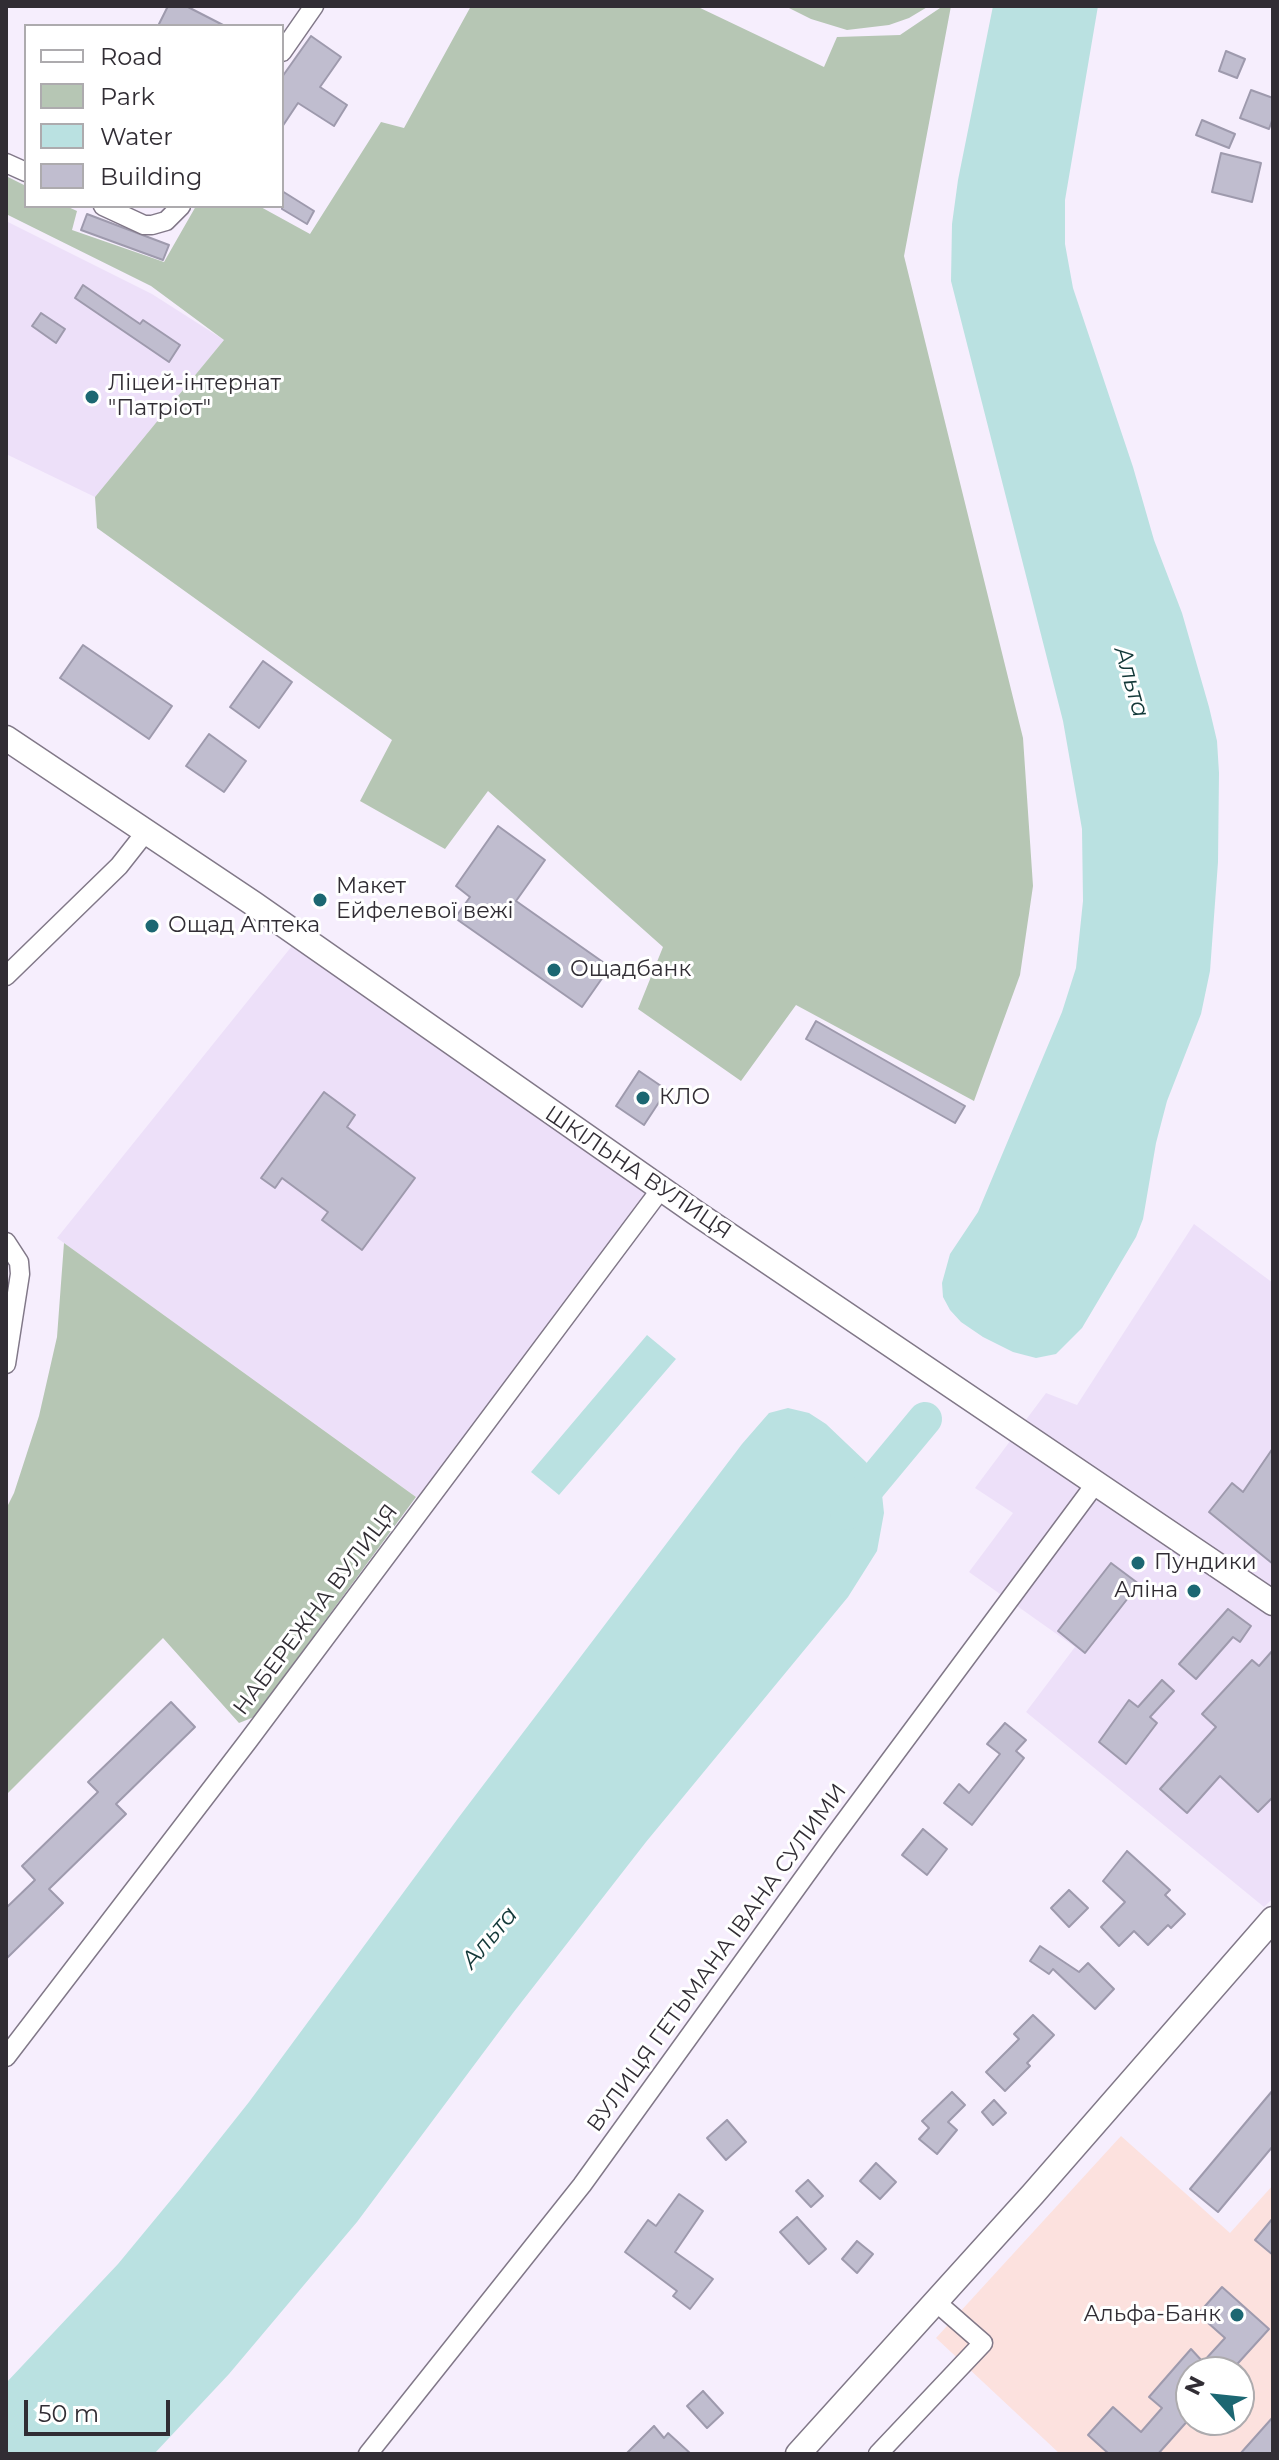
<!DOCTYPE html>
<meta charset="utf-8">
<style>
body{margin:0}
#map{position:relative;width:1279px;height:2460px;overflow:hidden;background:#f6eefd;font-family:Montserrat,sans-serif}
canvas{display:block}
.frame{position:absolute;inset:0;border:8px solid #312d34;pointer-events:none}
.legend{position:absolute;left:24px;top:24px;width:260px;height:184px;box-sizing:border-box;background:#fff;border:2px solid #adabae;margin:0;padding:10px 14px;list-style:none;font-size:24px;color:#312d34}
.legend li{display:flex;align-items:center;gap:16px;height:40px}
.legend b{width:40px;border:2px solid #adabae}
.north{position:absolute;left:1175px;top:2356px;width:80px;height:80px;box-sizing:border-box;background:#fff;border:2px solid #adabae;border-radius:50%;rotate:297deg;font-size:22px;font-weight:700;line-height:32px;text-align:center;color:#312d34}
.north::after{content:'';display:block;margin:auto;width:28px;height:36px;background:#1c6772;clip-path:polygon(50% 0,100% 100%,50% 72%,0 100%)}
.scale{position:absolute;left:24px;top:2400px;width:146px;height:36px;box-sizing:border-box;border:4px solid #312d34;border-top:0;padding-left:10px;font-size:24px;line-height:28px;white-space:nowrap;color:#312d34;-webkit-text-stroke:6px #fff;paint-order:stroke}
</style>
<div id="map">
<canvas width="1279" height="2460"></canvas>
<div class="frame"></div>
<ul class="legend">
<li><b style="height:10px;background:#fff"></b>Road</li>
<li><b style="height:22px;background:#b6c6b4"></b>Park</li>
<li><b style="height:22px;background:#bae1e1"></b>Water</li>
<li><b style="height:22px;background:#c0bdcf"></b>Building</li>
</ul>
<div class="north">N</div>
<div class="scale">50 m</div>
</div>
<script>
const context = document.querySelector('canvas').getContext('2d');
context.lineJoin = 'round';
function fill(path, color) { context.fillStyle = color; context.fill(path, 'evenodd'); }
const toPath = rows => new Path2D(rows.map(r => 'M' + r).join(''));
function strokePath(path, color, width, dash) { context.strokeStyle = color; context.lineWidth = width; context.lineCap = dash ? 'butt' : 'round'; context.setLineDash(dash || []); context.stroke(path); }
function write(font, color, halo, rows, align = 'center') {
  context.font = font + ' Montserrat,sans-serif'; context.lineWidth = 6; context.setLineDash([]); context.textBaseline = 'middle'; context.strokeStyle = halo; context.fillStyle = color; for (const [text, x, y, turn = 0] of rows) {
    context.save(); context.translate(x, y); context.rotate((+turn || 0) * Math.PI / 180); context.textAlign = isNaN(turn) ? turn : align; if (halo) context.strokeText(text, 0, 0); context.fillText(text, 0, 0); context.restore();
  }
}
fill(toPath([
 [6,221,152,294,224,340,95,497,6,454],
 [300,936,661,1189,426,1504,57,1238],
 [1194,1224,1273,1283,1273,1898,1264,1907,1026,1712,1075,1647,969,1572,1013,1513,975,1488,1046,1393,1077,1405]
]), '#ede0f9');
fill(toPath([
 [1121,2136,1230,2233,1273,2185,1273,2454,1060,2454,936,2338],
 [1191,2372,1239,2372,1239,2420,1191,2420]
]), '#fce1de');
fill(toPath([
 [471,6,696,6,824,67,837,37,900,35,943,6,951,6,904,256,1023,738,1033,886,1020,975,974,1101,796,1005,741,1081,638,1009,663,947,488,791,445,849,360,801,392,740,97,528,95,497,224,340,151,286,6,214,6,176,26,186,26,206,66,206,77,211,72,230,164,262,196,206,259,206,310,234,381,122,404,128],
 [785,6,929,6,909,18,889,25,847,30,811,19],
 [64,1243,416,1497,254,1717,239,1723,163,1638,6,1795,6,1509,14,1493,39,1416,57,1337]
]), '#b6c6b4');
fill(toPath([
 [993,6,1098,6,1065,200,1065,244,1073,288,1133,467,1154,540,1182,613,1209,707,1217,741,1219,773,1218,862,1210,971,1201,1014,1167,1101,1156,1143,1143,1219,1136,1237,1082,1328,1056,1354,1036,1358,1013,1352,983,1337,961,1322,950,1310,943,1297,942,1283,950,1254,978,1212,1062,1012,1076,968,1083,901,1082,829,1063,721,951,281,952,224,958,180],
 [647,1335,676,1359,559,1495,531,1472],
 [788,1408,809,1413,826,1424,866,1462,881,1485,884,1513,877,1551,848,1597,646,1842,513,2013,357,2222,229,2374,154,2454,6,2454,6,2383,118,2264,180,2189,249,2102,459,1817,742,1444,769,1413]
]), '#bae1e1');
strokePath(toPath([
 [847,1513,925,1419]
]), '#bae1e1', 34);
const building = toPath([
 [168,6,186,6,225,26,158,26,168,6],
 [311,36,341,57,320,87,347,105,334,126,298,103,282,127,282,77,311,36],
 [1226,51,1245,59,1237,78,1219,71,1226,51],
 [1251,90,1273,98,1273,118,1269,129,1240,118,1251,90],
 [1202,120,1235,134,1229,148,1196,135,1202,120],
 [1221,153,1261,163,1252,202,1212,192,1221,153],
 [282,191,314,211,307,224,282,209,282,191],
 [87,214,169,245,163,260,81,230,87,214],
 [83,285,140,324,143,320,180,345,169,362,75,298,83,285],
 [41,313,65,329,56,343,32,326,41,313],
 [83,645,172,706,149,739,60,678,83,645],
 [263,661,292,682,259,728,230,707,263,661],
 [209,734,246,761,224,792,186,766,209,734],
 [498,826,545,860,516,901,610,967,582,1007,455,918,470,897,456,886,498,826],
 [816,1021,965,1106,955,1123,806,1039,816,1021],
 [639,1071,667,1090,644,1125,616,1106,639,1071],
 [324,1092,355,1115,347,1127,415,1178,362,1250,322,1220,328,1212,282,1178,275,1188,261,1178,324,1092],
 [1273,1448,1273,1564,1209,1512,1232,1483,1243,1492,1273,1448],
 [1111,1563,1139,1584,1085,1653,1058,1631,1111,1563],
 [1228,1609,1251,1626,1240,1642,1233,1637,1196,1679,1179,1664,1228,1609],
 [1273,1650,1273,1797,1258,1812,1220,1776,1187,1813,1160,1789,1216,1727,1202,1714,1252,1660,1259,1666,1273,1650],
 [1162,1680,1174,1691,1150,1717,1157,1723,1126,1764,1099,1742,1129,1700,1138,1707,1162,1680],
 [171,1702,195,1727,116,1804,126,1814,49,1889,63,1903,6,1959,6,1908,35,1880,22,1866,98,1792,88,1782,171,1702],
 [1005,1723,1026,1740,1016,1751,1024,1758,972,1825,944,1803,959,1784,969,1793,1000,1754,987,1744,1005,1723],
 [923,1829,947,1849,927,1875,902,1855,923,1829],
 [1127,1851,1170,1890,1165,1895,1185,1914,1171,1928,1168,1925,1148,1945,1134,1931,1119,1946,1101,1927,1125,1902,1103,1881,1127,1851],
 [1069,1890,1088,1908,1069,1927,1051,1908,1069,1890],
 [1040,1946,1079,1972,1088,1963,1114,1989,1095,2009,1053,1969,1049,1974,1030,1961,1040,1946],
 [1033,2015,1054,2035,1027,2063,1030,2066,1005,2091,986,2072,1019,2039,1014,2034,1033,2015],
 [1273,2090,1273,2146,1218,2212,1190,2189,1273,2090],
 [952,2092,965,2105,948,2122,957,2130,937,2154,919,2139,929,2128,922,2121,952,2092],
 [994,2100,1006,2113,993,2125,982,2112,994,2100],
 [727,2120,746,2142,726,2160,707,2138,727,2120],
 [876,2163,896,2182,880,2199,860,2181,876,2163],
 [808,2180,823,2196,811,2207,796,2191,808,2180],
 [679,2194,703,2211,675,2252,713,2279,690,2309,673,2296,677,2291,625,2252,648,2220,656,2226,679,2194],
 [797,2217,826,2249,809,2264,780,2232,797,2217],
 [1273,2218,1273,2255,1255,2240,1273,2218],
 [857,2241,873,2254,857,2273,842,2259,857,2241],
 [1222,2287,1269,2329,1230,2372,1191,2372,1191,2417,1158,2454,1109,2454,1088,2435,1113,2407,1141,2432,1162,2408,1149,2397,1191,2349,1203,2362,1225,2338,1198,2314,1222,2287],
 [703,2391,723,2413,707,2428,687,2406,703,2391],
 [1273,2417,1273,2454,1240,2454,1273,2417],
 [654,2426,664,2438,668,2433,691,2454,626,2454,654,2426]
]);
fill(building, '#c0bdcf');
strokePath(building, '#9e9aad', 2);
const minor = toPath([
 [282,52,314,6],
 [6,163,26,172],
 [103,206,144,225,152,225,166,221,181,206],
 [6,976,119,866,145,833],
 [6,1242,19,1262,20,1274,6,1364],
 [6,2057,248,1741,661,1189],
 [368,2454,582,2185,831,1840,1096,1483],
 [878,2454,983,2343,936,2302]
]);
const secondary = toPath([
 [6,738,254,904,696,1213,1273,1603],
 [798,2454,1033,2194,1273,1919]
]);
strokePath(minor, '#817888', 21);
strokePath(secondary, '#817888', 27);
strokePath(minor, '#fff', 18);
strokePath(secondary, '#fff', 24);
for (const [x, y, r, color] of [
 [92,397,8,"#1c6772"],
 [320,900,8,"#1c6772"],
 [152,926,8,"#1c6772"],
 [554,970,8,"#1c6772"],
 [643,1098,8,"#1c6772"],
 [1138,1563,8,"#1c6772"],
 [1194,1591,8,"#1c6772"],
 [1237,2315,8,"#1c6772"]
]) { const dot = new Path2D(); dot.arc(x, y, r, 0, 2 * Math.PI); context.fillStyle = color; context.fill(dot); strokePath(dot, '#fff', 3); }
write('22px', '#312d34', '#fff', [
 ["Ліцей-інтернат",108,384],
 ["\"Патріот\"",108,409],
 ["Макет",336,887],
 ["Ейфелевої вежі",336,912],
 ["Ощад Аптека",168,926],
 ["Ощадбанк",570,970],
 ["КЛО",659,1098],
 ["Пундики",1154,1563],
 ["Аліна",1178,1591,"right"],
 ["Альфа-Банк",1221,2315,"right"]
], 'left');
write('22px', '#312d34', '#fff', [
 ["ШКІЛЬНА ВУЛИЦЯ",638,1173,34],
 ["НАБЕРЕЖНА ВУЛИЦЯ",316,1610,-53],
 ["ВУЛИЦЯ ГЕТЬМАНА ІВАНА СУЛИМИ",717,1958,-54]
]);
write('italic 24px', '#123838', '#fff', [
 ["Альта",1131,682,74],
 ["Альта",490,1938,-50]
]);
</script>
